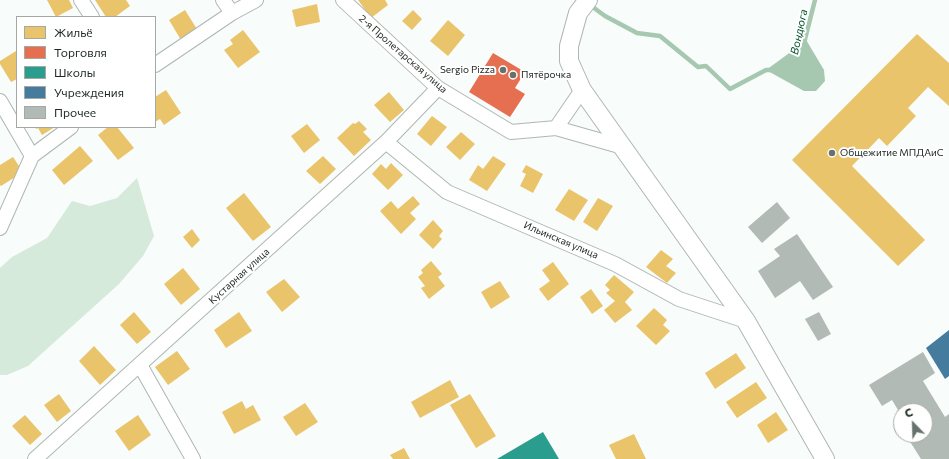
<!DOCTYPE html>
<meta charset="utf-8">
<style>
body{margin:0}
#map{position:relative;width:949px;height:459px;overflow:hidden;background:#f8fcfa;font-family:Commissioner,sans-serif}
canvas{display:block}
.legend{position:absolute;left:16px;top:16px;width:140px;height:112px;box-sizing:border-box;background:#fff;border:1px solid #a4a9a5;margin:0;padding:5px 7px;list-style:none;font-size:12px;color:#1b271f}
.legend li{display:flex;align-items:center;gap:8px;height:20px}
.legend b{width:20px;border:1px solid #a4a9a5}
.north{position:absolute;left:893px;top:403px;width:40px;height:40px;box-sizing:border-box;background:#fff;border:1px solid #a4a9a5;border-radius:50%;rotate:337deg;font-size:11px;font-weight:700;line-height:16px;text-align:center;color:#1b271f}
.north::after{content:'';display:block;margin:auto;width:14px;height:18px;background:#68726c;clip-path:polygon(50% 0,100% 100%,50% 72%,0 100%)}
</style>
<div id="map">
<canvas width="949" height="459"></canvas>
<ul class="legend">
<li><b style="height:11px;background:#e9c46a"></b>Жильё</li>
<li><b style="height:11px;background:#e76f51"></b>Торговля</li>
<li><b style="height:11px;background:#2a9d8f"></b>Школы</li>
<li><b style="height:11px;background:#457b9d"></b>Учреждения</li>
<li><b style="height:11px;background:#b2bab5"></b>Прочее</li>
</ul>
<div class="north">С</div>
</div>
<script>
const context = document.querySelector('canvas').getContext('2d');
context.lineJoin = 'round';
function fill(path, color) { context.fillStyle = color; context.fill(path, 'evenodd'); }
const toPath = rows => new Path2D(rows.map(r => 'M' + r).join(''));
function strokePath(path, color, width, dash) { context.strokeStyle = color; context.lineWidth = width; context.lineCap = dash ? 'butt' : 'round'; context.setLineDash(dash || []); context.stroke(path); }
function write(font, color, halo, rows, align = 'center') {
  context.font = font + ' Commissioner,sans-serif'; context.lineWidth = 4; context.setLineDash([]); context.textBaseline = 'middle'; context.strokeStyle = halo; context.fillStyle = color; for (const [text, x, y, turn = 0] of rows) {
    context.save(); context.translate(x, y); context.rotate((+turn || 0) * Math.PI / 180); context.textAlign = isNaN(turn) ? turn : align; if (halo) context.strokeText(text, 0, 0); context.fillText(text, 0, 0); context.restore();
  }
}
fill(toPath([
 [137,178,154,236,143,256,119,284,28,366,7,375,0,375,0,268,12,257,47,238,72,201,90,206,117,198]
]), '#d6eadc');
fill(toPath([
 [805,38,824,70,825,81,816,91,804,91,766,70,788,54]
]), '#a6c8b0');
fill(toPath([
 [47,0,69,0,73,8,56,17],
 [95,0,126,0,130,6,115,17,106,17],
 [358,0,385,0,388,5,371,18],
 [317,4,320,22,296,27,292,10],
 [185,10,200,34,184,45,169,20],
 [413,10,422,19,412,30,402,21],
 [448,20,465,35,448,56,430,41],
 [243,30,260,52,238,68,224,50,233,44,230,40],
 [917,34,949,63,949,106,928,87,908,108,916,116,887,146,879,138,852,166,925,240,898,266,792,160],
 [16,51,17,54,17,79,11,82,0,64,0,61],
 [166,90,181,113,164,125,160,119,155,122,155,97],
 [389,92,404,110,390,122,374,105],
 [432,116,447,127,431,146,417,134],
 [359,121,367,129,363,132,371,140,354,156,337,138,353,123,355,124],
 [307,124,320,140,304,153,291,136],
 [35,127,55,127,42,135,38,128,36,129],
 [108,127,117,127,134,148,118,160,98,135],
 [461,132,475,144,460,160,446,147],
 [80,146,93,161,64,185,52,170],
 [323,156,336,169,320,184,306,171],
 [493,156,506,164,487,191,469,180,478,165,483,169],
 [13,157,23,172,1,186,0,185,0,165],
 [391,163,403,175,388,190,372,174,381,164,386,169],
 [526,165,543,174,533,193,520,186,526,174,522,172],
 [569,189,588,200,574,221,555,210],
 [244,193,271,227,253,241,226,208],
 [413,196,420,204,410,213,416,219,401,234,380,211,391,201,398,209],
 [598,198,613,206,597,231,583,222],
 [433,220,443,231,439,236,442,239,433,249,419,235],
 [192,229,200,240,192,248,183,237],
 [661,250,673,259,666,266,676,273,667,283,646,267],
 [431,261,442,274,438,277,445,286,429,299,421,288,425,286,418,277,423,273,421,270],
 [553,262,569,284,548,301,539,289,550,281,542,270],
 [183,268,200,289,181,305,164,284],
 [614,275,634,292,625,302,632,310,615,323,604,310,615,301,606,293,610,290,605,285],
 [284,279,300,297,282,312,266,292],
 [500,281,510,297,491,309,481,292],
 [591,289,603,306,592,314,580,297],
 [654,308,667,320,663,325,670,331,656,345,636,326],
 [134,312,151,332,137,344,120,325],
 [239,312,252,331,226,348,214,330],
 [94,346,116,370,100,385,79,361],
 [177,351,190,369,168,385,155,367],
 [736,353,746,368,715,389,705,373],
 [450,380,459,397,420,418,411,402],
 [756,382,767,398,737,418,726,402],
 [59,394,71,411,57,422,44,405],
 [470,394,496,436,476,448,450,405],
 [242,401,246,409,253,405,261,420,234,434,222,412],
 [305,403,318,422,296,436,283,417],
 [776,412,788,430,768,443,757,425],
 [25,415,42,434,30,445,12,426],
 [138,415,151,435,129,451,115,431],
 [634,434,646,459,616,459,609,445],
 [404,448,410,459,393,459,390,455]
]), '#e9c46a');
fill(toPath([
 [493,53,525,72,515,88,525,94,510,117,469,92]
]), '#e76f51');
fill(toPath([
 [543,432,559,459,497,459]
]), '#2a9d8f');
fill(toPath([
 [949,330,949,376,945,379,926,348]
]), '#457b9d');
strokePath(toPath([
 [590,5,605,16,637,33,660,36,698,67,706,66,730,89,766,70,771,70],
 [804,43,815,0]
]), '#a6c8b0', 4.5);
fill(toPath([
 [777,202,790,218,762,243,748,227],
 [797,234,833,287,813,300,800,281,775,298,758,271,780,256,774,249],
 [819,312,831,334,818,341,805,319],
 [923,352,935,373,923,381,945,417,949,414,949,459,921,459,909,440,914,437,913,435,925,435,925,411,901,411,901,415,892,400,882,406,869,385]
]), '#b2bab5');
const minor = toPath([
 [81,0,92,17],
 [223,0,232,13],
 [343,0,438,88,511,132,556,128,623,147],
 [155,65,232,13,256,0],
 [0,101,32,156],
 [556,128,582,90],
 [386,142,447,192,615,264,679,299,746,321],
 [0,228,32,156,71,127],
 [140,365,193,459],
 [35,459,386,142,438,88]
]);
const major = toPath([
 [588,0,578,13,569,46,569,61,582,90,746,321,825,459]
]);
strokePath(minor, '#afb7b2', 16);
strokePath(major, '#afb7b2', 20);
strokePath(minor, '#fefffe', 14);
strokePath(major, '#fefffe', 18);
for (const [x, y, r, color] of [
 [503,70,4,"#68726c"],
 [513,75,4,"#68726c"],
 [832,153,4,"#68726c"]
]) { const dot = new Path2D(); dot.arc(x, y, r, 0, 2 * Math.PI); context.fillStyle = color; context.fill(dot); strokePath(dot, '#fff', 1.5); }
write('10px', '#1b271f', '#fff', [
 ["2-я Пролетарская улица",403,54,41],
 ["Ильинская улица",561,240,23],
 ["Кустарная улица",239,276,-42]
]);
write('10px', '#1b271f', '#fff', [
 ["Sergio Pizza",495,70,"right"],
 ["Пятёрочка",521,75],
 ["Общежитие МПДАиС",840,153]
], 'left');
write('italic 11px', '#00532b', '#fff', [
 ["Вондюга",799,32,-78]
]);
</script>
